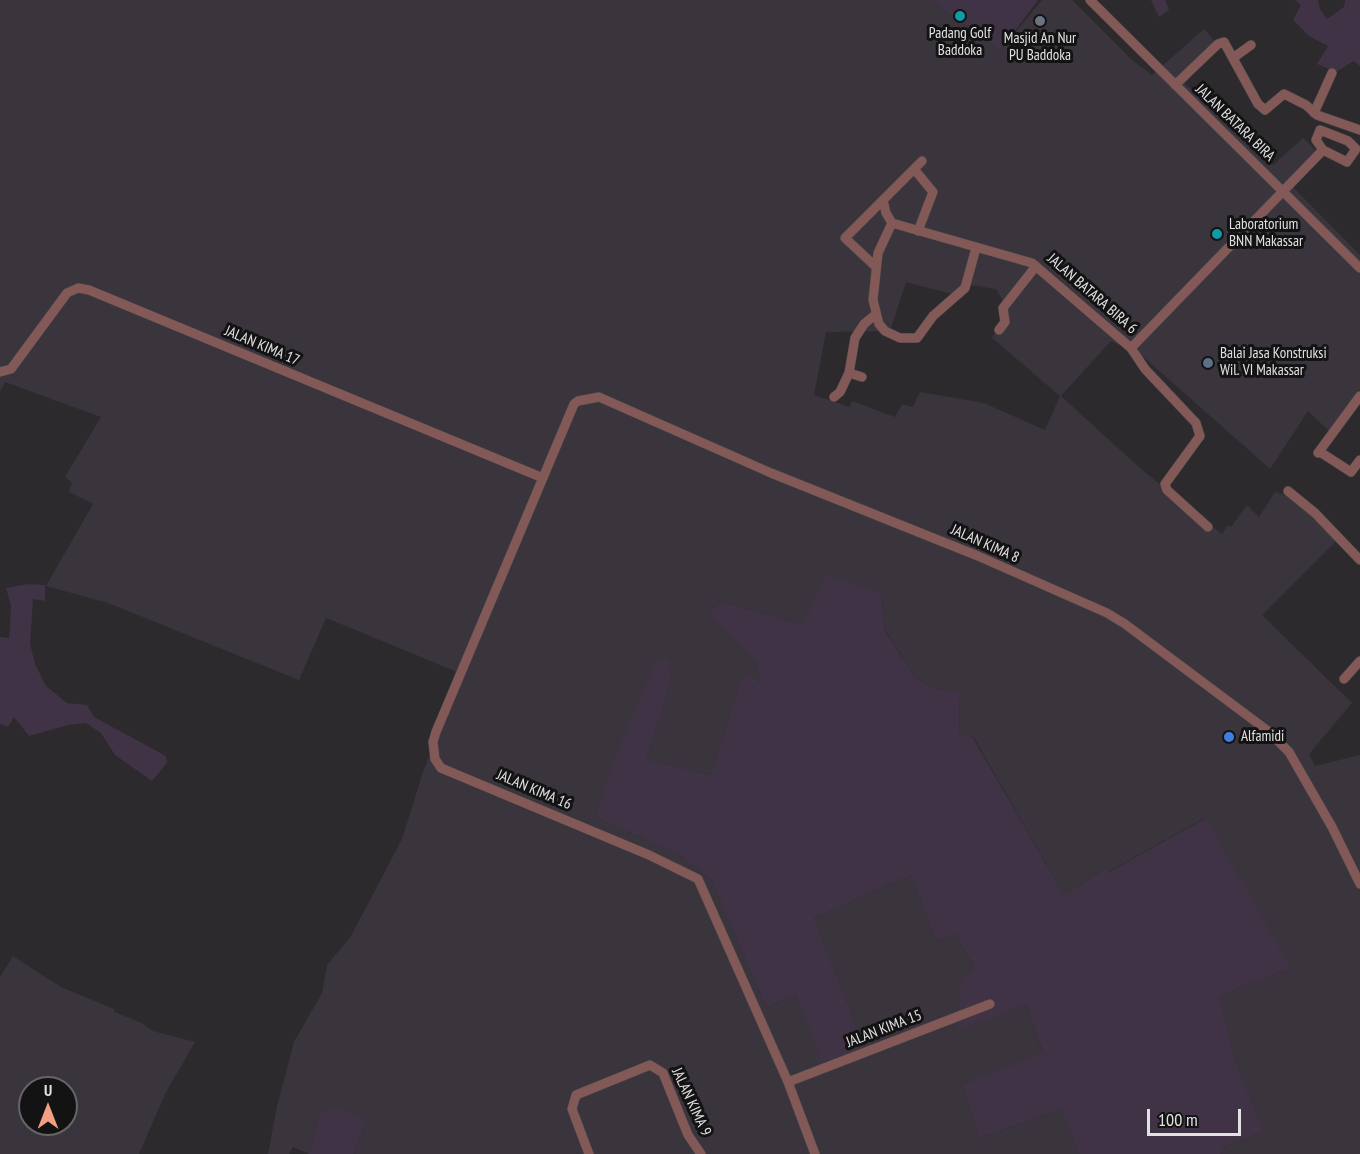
<!DOCTYPE html>
<style>
body{margin:0}
#map{position:relative;width:1360px;height:1154px;overflow:hidden;background:#2c2a2c;font-family:"PT Sans Narrow",sans-serif}
canvas{display:block}
.north{position:absolute;left:18px;top:1076px;width:60px;height:60px;box-sizing:border-box;background:#141314;border:2px solid #666567;border-radius:50%;rotate:0deg;font-size:16px;font-weight:700;line-height:24px;text-align:center;color:#e2e1e3}
.north::after{content:'';display:block;margin:auto;width:21px;height:27px;background:#f39f83;clip-path:polygon(50% 0,100% 100%,50% 72%,0 100%)}
.scale{position:absolute;left:1147px;top:1109px;width:94px;height:27px;box-sizing:border-box;border:3px solid #e2e1e3;border-top:0;padding-left:8px;font-size:18px;line-height:21px;white-space:nowrap;color:#e2e1e3;-webkit-text-stroke:4px #141314;paint-order:stroke}
</style>
<div id="map">
<canvas width="1360" height="1154"></canvas>
<div class="north">U</div>
<div class="scale">100 m</div>
</div>
<script>
const context = document.querySelector('canvas').getContext('2d');
context.lineJoin = 'round';
function fill(path, color) { context.fillStyle = color; context.fill(path, 'evenodd'); }
const toPath = rows => new Path2D(rows.map(r => 'M' + r).join(''));
function strokePath(path, color, width, dash) { context.strokeStyle = color; context.lineWidth = width; context.lineCap = dash ? 'butt' : 'round'; context.setLineDash(dash || []); context.stroke(path); }
function write(font, color, halo, rows, align = 'center') {
  context.font = font + ' "PT Sans Narrow",sans-serif'; context.lineWidth = 6; context.setLineDash([]); context.textBaseline = 'middle'; context.strokeStyle = halo; context.fillStyle = color; for (const [text, x, y, turn = 0] of rows) {
    context.save(); context.translate(x, y); context.rotate((+turn || 0) * Math.PI / 180); context.textAlign = isNaN(turn) ? turn : align; if (halo) context.strokeText(text, 0, 0); context.fillText(text, 0, 0); context.restore();
  }
}
fill(toPath([
 [0,0,931,0,1000,51,1042,0,1072,0,1132,60,1152,75,1204,29,1218,45,1185,84,1273,165,1303,138,1321,155,1292,186,1360,255,1360,389,1330,432,1308,411,1270,469,1139,353,1111,341,1061,396,1141,469,1222,534,1228,525,1231,527,1247,505,1259,517,1275,492,1296,498,1339,538,1262,615,1352,703,1309,754,1315,766,1360,755,1360,1154,1221,1154,1223,1148,1264,1131,1234,1058,1220,996,1284,970,1292,972,1205,818,1108,872,1106,868,1064,895,974,738,959,734,960,693,935,689,917,680,885,630,881,594,803,625,721,601,709,613,755,661,760,683,743,675,711,775,647,759,670,685,596,817,682,857,711,879,766,1007,797,995,865,1048,814,918,911,875,936,940,956,935,975,968,958,1029,1026,1005,1043,1054,962,1084,980,1138,1061,1109,1079,1154,354,1154,366,1121,320,1112,309,1154,293,1147,289,1154,268,1154,277,1106,294,1042,322,993,327,965,351,936,402,839,423,772,459,679,455,671,326,618,299,680,108,603,46,586,93,504,69,492,72,483,65,477,101,417,5,382,0,392],
 [906,282,963,297,971,285,996,289,1005,304,999,315,1003,319,992,338,1060,396,1045,430,984,403,920,392,913,407,902,404,895,417,852,401,850,407,814,395,826,332,890,331],
 [13,956,61,987,114,1009,114,1012,142,1023,153,1031,195,1042,166,1092,139,1154,0,1154,0,977],
 [30,1088,66,1088,66,1124,30,1124]
]), '#3a353c');
fill(toPath([
 [931,0,1038,0,1000,51],
 [1151,0,1165,0,1169,10,1159,17],
 [1295,0,1318,0,1320,9,1327,19,1344,7,1345,0,1360,0,1360,66,1354,61,1336,72,1317,64,1328,46,1309,36,1293,20,1301,5],
 [826,575,881,594,885,631,917,680,935,689,960,692,959,733,973,738,1064,895,1106,868,1109,872,1206,818,1293,973,1284,970,1220,996,1234,1058,1264,1131,1223,1148,1221,1154,1079,1154,1061,1109,980,1138,962,1084,1043,1053,1026,1005,957,1030,961,981,975,968,956,935,936,940,911,875,814,918,865,1048,822,1063,797,995,766,1007,711,879,682,857,596,817,614,760,655,664,669,658,670,685,647,759,711,775,743,674,760,682,755,661,709,613,721,601,803,625],
 [28,584,45,585,45,601,33,599,30,644,35,664,46,686,67,703,87,705,94,717,166,756,167,763,152,781,115,755,101,733,86,723,68,725,29,736,14,717,8,727,0,724,0,637,9,638,10,628,11,606,6,588],
 [341,1107,366,1121,354,1154,309,1154,320,1112]
]), '#413346');
const minor = toPath([
 [1090,0,1360,268],
 [1233,58,1251,45],
 [1175,85,1218,44,1224,42,1258,104,1265,110,1284,94,1306,105,1317,115,1360,130],
 [1314,113,1332,73],
 [914,169,933,192,918,231],
 [892,223,1032,263,1131,348,1323,150,1316,140,1320,130,1348,141,1356,149,1347,162,1323,150],
 [892,223,878,253,873,300,879,324,885,331,900,338,917,338,933,316,965,288,976,248],
 [892,223,886,213,883,200,922,161],
 [875,266,845,238,883,200],
 [999,330,1005,322,1003,308,1036,266],
 [1131,348,1145,369,1196,423,1200,436,1165,484,1167,490,1208,527],
 [0,372,11,369,67,293,78,288,89,290,543,478],
 [849,373,862,377],
 [834,397,840,392,849,373,855,338,864,324,875,315],
 [1320,452,1351,472,1360,460],
 [1318,453,1360,396],
 [1288,491,1315,513,1360,560],
 [1344,679,1360,661],
 [788,1082,990,1004],
 [589,1154,572,1109,576,1095,650,1065,663,1073,688,1135,701,1154],
 [815,1154,788,1082,698,879,649,855,441,768,435,759,433,742,436,732,574,404,578,401,599,397,771,473,978,556,1107,613,1125,624,1268,731,1289,752,1332,827,1360,884]
]);
strokePath(minor, '#494749', 10);
strokePath(minor, '#835958', 9);
for (const [x, y, r, color] of [
 [960,16,6,"#0f9aa8"],
 [1040,21,6,"#6b7280"],
 [1217,234,6,"#0f9aa8"],
 [1208,363,6,"#5c6f8a"],
 [1229,737,6,"#3f7fe0"]
]) { const dot = new Path2D(); dot.arc(x, y, r, 0, 2 * Math.PI); context.fillStyle = color; context.fill(dot); strokePath(dot, '#141314', 2); }
write('15px', '#e2e1e3', '#141314', [
 ["Padang Golf",960,34,"center"],
 ["Baddoka",960,51,"center"],
 ["Masjid An Nur",1040,39,"center"],
 ["PU Baddoka",1040,56,"center"],
 ["Laboratorium",1229,225],
 ["BNN Makassar",1229,242],
 ["Balai Jasa Konstruksi",1220,354],
 ["Wil. VI Makassar",1220,371],
 ["Alfamidi",1241,737]
], 'left');
write('15px', '#e2e1e3', '#141314', [
 ["JALAN BATARA BIRA",1235,123,44],
 ["JALAN BATARA BIRA 6",1092,294,41],
 ["JALAN KIMA 17",262,346,23],
 ["JALAN KIMA 8",985,544,24],
 ["JALAN KIMA 16",534,790,23],
 ["JALAN KIMA 15",884,1029,-21],
 ["JALAN KIMA 9",691,1102,65]
]);
</script>
